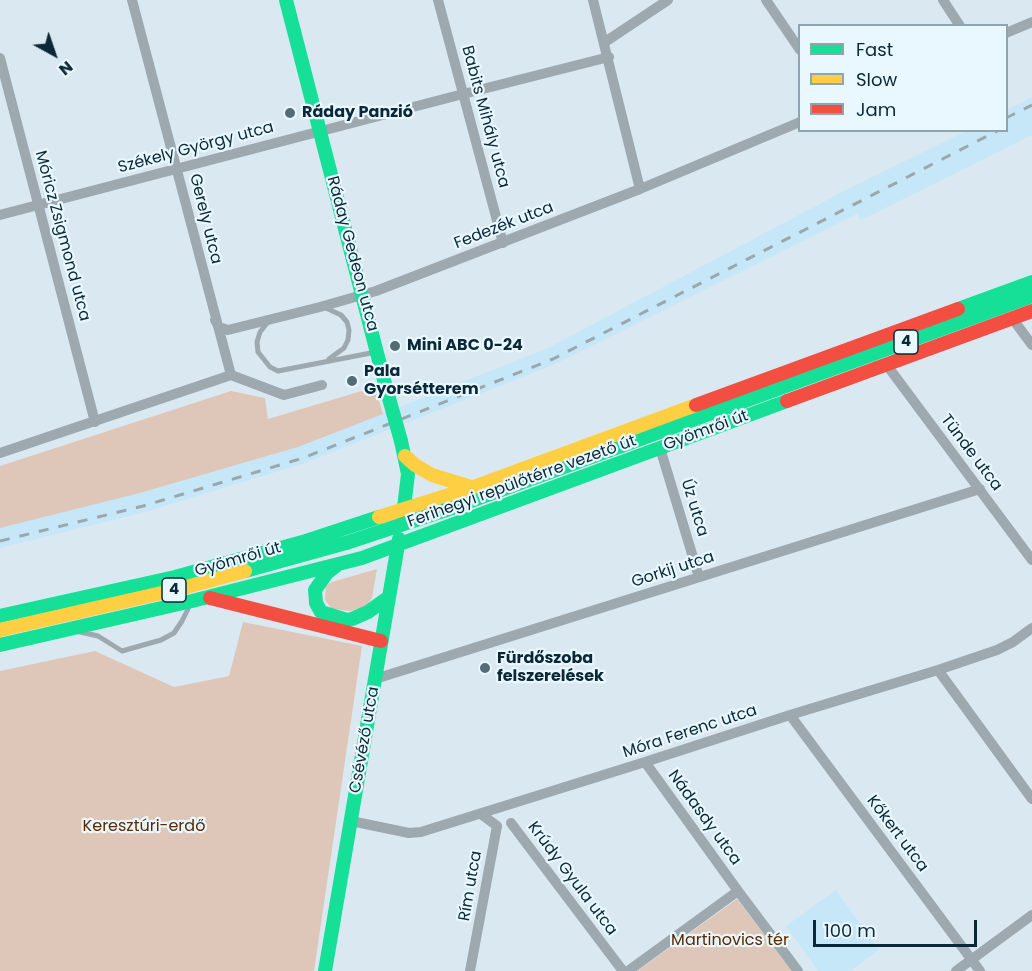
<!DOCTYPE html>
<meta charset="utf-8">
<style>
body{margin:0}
#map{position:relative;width:1032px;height:971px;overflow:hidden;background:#dae9f1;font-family:Poppins,sans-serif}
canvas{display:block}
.legend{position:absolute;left:798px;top:24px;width:210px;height:108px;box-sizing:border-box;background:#e9f7ff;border:2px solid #90a4af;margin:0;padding:8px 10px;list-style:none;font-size:18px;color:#0a2837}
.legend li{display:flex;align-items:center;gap:12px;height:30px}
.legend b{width:30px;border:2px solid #90a4af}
.north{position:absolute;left:24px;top:24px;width:60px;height:60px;-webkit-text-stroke:4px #e9f7ff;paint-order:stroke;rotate:140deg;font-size:16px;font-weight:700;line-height:24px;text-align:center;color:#0a2837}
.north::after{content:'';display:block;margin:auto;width:21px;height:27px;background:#0a2837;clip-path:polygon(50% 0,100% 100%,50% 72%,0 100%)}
.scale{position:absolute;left:813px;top:920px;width:164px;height:27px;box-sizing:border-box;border:3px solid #0a2837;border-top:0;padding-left:8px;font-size:18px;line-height:21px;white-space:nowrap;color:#0a2837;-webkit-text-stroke:4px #e9f7ff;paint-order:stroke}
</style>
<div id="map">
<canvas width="1032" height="971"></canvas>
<ul class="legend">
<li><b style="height:8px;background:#16e098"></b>Fast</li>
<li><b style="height:8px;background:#ffcf43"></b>Slow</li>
<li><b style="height:8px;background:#f24e42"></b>Jam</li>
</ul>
<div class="north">N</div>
<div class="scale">100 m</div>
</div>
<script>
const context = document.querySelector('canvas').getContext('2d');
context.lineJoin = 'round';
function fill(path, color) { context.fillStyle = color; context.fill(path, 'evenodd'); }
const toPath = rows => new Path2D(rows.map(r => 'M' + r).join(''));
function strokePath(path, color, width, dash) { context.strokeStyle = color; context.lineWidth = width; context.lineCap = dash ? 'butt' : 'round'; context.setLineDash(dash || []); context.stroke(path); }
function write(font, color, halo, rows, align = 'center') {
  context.font = font + ' Poppins,sans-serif'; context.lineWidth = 4.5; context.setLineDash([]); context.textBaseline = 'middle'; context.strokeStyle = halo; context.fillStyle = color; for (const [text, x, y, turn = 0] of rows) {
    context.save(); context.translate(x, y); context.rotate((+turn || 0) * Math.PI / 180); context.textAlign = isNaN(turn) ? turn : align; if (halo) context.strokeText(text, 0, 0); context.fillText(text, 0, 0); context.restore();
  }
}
fill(toPath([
 [1032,97,1032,135,861,220,857,214,555,364,305,463,145,512,0,548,0,528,140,493,298,447,548,348,846,190,966,131,1006,130,1007,110],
 [836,890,879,950,850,971,818,971,786,926]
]), '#c6e7f8');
fill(toPath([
 [375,387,383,414,298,447,140,493,0,528,0,466,231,391,265,398,268,419],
 [377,569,372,598,365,607,350,611,332,609,325,600,326,586,332,582],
 [243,622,362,646,314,971,0,971,0,671,95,651,174,687,229,676],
 [737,899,792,971,637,971]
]), '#dec7b9');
strokePath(toPath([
 [326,308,341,315,347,322,349,330,348,340,344,348,329,359],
 [268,322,260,332,257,342,258,352,270,367,278,371,376,352],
 [80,632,98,636,122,651,161,640,174,633,182,621,190,605]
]), '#9da8af', 5);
strokePath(toPath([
 [132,0,231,375],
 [438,0,503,243],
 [593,0,640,189],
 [766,0,800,50],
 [943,0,960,26],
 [1006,33,1032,22],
 [605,42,668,0],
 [0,58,95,422],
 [0,215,463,94,609,57],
 [1012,318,1032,345],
 [215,320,219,327,228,330,320,307,376,291,640,189,800,122],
 [886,364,1032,560],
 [231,375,284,395,322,385],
 [660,448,699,577],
 [0,453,231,375],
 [938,670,1032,799],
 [375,679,980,489],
 [790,715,980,971],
 [645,762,738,891,798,971],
 [351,821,409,833,421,832,645,762,790,715,938,670,997,650,1013,642,1032,628],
 [511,823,623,971],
 [470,971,497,826,481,814],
 [628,971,738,891],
 [956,971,1032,915]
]), '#9da8af', 10);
strokePath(toPath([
 [286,0,385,384],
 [958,309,1032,282],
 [401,441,408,474,403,516],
 [452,508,1032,296],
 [336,566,327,573,315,590,316,603,321,612,347,620,352,619,368,612,389,597],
 [245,571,346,543],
 [0,616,175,577,306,541,379,517],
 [0,645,192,601,362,558,787,401],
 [325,971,399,539]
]), '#16e098', 14);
strokePath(toPath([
 [405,456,415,465,432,475,471,487],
 [379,517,468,489,696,405],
 [0,630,179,589,245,571]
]), '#ffcf43', 14);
strokePath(toPath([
 [787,401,1032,311],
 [696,405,958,309],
 [210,598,381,641]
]), '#f24e42', 14);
strokePath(toPath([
 [1006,118,1032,105],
 [0,541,143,506,303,458,553,359,999,130]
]), '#9ba7ad', 3, [10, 10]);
strokePath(toPath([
 [385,384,401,441],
 [346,543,452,508]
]), '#16e098', 14);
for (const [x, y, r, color] of [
 [290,113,6,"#536c78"],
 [395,346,6,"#536c78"],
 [352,381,6,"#536c78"],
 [485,668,6,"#536c78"]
]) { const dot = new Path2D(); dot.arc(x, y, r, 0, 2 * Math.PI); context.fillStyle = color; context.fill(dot); strokePath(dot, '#e9f7ff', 2); }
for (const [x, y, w] of [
 [906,342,24],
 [174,590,24]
]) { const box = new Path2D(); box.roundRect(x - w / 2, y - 12, w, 24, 4.5); context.fillStyle = '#e9f7ff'; context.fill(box); strokePath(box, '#0a2837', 1.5); }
write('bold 15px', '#0a2837', null, [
 ["4",906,342],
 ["4",174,590]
]);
write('bold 16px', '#0a2837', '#e9f7ff', [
 ["Ráday Panzió",302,113],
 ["Mini ABC 0-24",407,346],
 ["Pala",364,372],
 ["Gyorsétterem",364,390],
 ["Fürdőszoba",497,659],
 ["felszerelések",497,677]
], 'left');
write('16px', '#0a2837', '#e9f7ff', [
 ["Babits Mihály utca",485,117,75],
 ["Székely György utca",196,148,-15],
 ["Gerely utca",205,219,76],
 ["Fedezék utca",504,226,-21],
 ["Móricz Zsigmond utca",62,236,75],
 ["Ráday Gedeon utca",352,254,75],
 ["Gyömrői út",706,431,-20],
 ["Tünde utca",971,453,53],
 ["Ferihegyi repülőtérre vezető út",522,482,-20],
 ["Úz utca",694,508,73],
 ["Gyömrői út",238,560,-16],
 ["Gorkij utca",673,570,-18],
 ["Móra Ferenc utca",690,732,-18],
 ["Csévéző utca",365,740,-80],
 ["Nádasdy utca",704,818,54],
 ["Kőkert utca",897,834,53],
 ["Krúdy Gyula utca",572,879,53],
 ["Rím utca",471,886,-80]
]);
write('16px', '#5b2a02', '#e9f7ff', [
 ["Keresztúri-erdő",144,827],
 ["Martinovics tér",730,941]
]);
</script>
